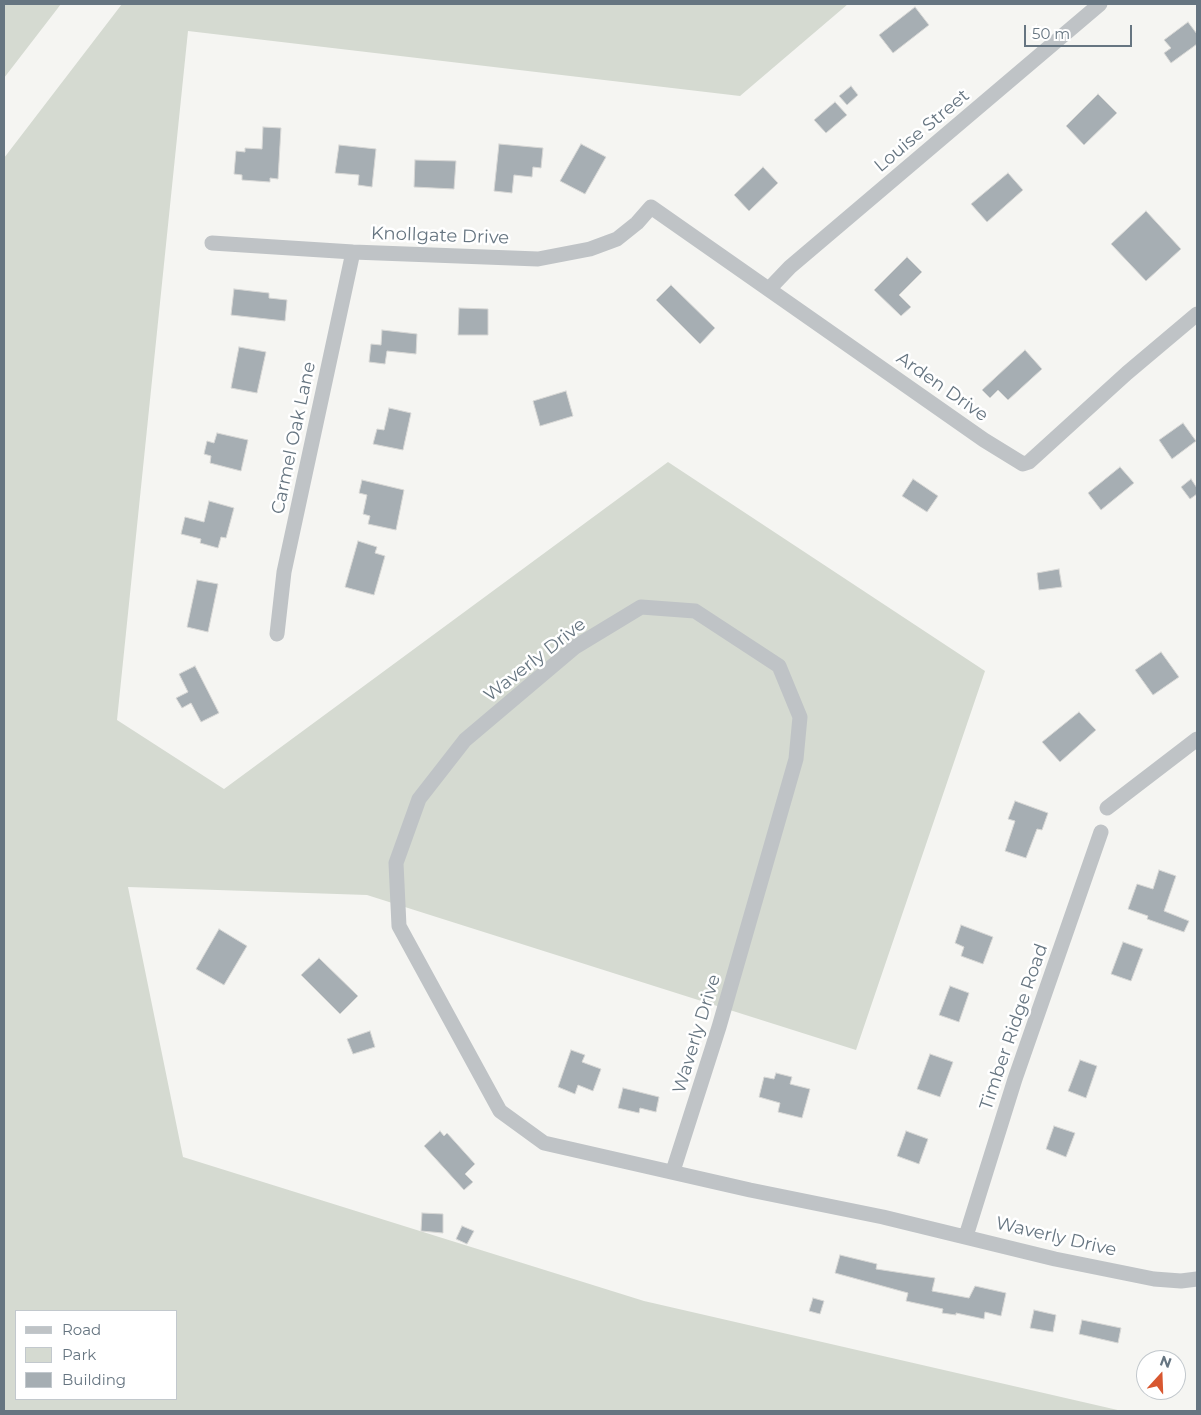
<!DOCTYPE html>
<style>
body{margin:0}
#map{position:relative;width:1201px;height:1415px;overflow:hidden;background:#f5f5f2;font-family:Montserrat,sans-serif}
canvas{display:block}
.frame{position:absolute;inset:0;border:5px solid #667581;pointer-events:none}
.legend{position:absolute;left:15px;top:1310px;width:162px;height:90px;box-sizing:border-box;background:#fff;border:1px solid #c2c8cd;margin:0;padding:6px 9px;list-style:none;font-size:15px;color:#667581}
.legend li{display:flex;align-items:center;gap:10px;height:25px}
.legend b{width:25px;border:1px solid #c2c8cd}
.north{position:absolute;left:1136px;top:1350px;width:50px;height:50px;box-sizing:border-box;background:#fff;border:1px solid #c2c8cd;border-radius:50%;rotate:20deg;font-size:14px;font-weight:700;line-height:20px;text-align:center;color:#667581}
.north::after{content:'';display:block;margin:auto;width:18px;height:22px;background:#d85730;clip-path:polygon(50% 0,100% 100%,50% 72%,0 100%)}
.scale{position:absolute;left:1024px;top:25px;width:108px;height:22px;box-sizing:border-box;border:2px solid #667581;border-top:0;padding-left:6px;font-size:15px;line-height:18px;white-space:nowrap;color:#667581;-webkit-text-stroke:4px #fff;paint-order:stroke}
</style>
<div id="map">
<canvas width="1201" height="1415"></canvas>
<div class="frame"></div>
<ul class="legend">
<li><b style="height:6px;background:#bfc3c6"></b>Road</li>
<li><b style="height:14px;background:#d5dad1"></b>Park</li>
<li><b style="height:14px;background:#a6aeb3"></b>Building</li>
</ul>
<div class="north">N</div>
<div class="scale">50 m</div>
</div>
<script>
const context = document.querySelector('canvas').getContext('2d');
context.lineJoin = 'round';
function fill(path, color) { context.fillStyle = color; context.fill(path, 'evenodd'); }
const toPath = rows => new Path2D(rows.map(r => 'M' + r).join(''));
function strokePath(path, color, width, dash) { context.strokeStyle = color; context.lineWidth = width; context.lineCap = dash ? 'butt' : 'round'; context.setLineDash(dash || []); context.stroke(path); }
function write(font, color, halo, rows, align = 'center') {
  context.font = font + ' Montserrat,sans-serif'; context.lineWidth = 5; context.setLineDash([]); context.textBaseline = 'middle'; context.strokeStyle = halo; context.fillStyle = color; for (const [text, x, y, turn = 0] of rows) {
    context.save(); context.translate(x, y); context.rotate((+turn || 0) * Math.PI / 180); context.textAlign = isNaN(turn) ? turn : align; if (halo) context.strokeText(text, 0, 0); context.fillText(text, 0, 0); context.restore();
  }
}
fill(toPath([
 [4,4,61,4,4,78],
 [122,4,848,4,740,96,188,31,117,720,224,789,668,462,985,671,856,1050,367,895,128,887,183,1157,644,1301,1122,1411,4,1411,4,158],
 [16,1311,176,1311,176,1399,16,1399]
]), '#d5dad1');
const building = toPath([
 [915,7,929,25,893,53,879,35,915,7],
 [1188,22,1197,34,1197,44,1171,63,1164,53,1171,48,1164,40,1188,22],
 [851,86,858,95,847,105,839,96,851,86],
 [1098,94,1117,113,1084,145,1066,126,1098,94],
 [835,102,847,115,826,133,814,120,835,102],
 [263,127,281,128,278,179,270,178,270,182,242,180,242,175,234,174,236,151,245,152,245,148,262,149,263,127],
 [499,144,543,148,541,168,533,167,532,177,514,175,512,193,494,191,499,144],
 [581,144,606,157,585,194,560,181,581,144],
 [339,145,376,149,372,187,358,185,359,175,335,173,339,145],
 [415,160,456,161,454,189,414,187,415,160],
 [763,167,778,183,749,211,734,195,763,167],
 [1008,173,1023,190,987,222,971,204,1008,173],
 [1146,211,1181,249,1146,281,1111,244,1146,211],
 [907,257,922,272,899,295,911,307,901,316,874,290,907,257],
 [671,285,715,328,700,344,656,300,671,285],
 [234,289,269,293,269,298,287,300,285,321,231,315,234,289],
 [459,308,488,309,488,335,458,335,459,308],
 [382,330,417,334,416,354,387,351,385,364,369,362,371,344,381,345,382,330],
 [239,347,266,352,257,393,231,388,239,347],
 [1025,350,1042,369,1008,400,998,390,990,398,982,390,1025,350],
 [566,391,573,416,540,426,533,401,566,391],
 [389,408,411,413,403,450,373,444,377,429,384,430,389,408],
 [1183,423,1196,441,1172,459,1159,440,1183,423],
 [217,433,248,440,241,471,210,463,211,456,204,454,207,441,214,443,217,433],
 [1120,467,1134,483,1101,510,1088,493,1120,467],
 [913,479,938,496,927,512,902,496,913,479],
 [1191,479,1197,488,1197,494,1190,499,1181,487,1191,479],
 [362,480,404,490,396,530,368,524,370,516,363,514,367,495,359,493,362,480],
 [209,501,234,508,226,538,221,537,218,548,200,543,201,539,181,534,185,517,204,522,209,501],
 [358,541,377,547,375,553,385,556,374,595,345,587,358,541],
 [1059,569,1062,587,1039,590,1037,573,1059,569],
 [197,580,218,584,208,632,187,627,197,580],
 [1161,652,1179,677,1153,695,1135,670,1161,652],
 [195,666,219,713,201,722,191,703,182,708,176,698,188,692,179,674,195,666],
 [1079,712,1096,730,1060,762,1042,742,1079,712],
 [1015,801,1048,813,1042,830,1037,829,1026,858,1005,851,1015,821,1008,819,1015,801],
 [1159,870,1176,876,1164,911,1189,921,1184,932,1147,919,1148,916,1128,909,1137,884,1153,889,1159,870],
 [961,925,993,937,983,964,961,956,964,947,955,943,961,925],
 [219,929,247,946,224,985,196,969,219,929],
 [1123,942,1143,949,1131,981,1111,974,1123,942],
 [319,958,358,996,340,1014,301,975,319,958],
 [950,986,969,993,959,1022,939,1015,950,986],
 [370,1031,375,1047,353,1054,347,1039,370,1031],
 [571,1050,585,1055,582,1062,601,1069,593,1091,578,1085,575,1094,558,1087,571,1050],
 [930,1054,953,1062,940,1097,917,1089,930,1054],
 [1080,1060,1097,1066,1086,1098,1068,1091,1080,1060],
 [776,1073,792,1077,790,1084,810,1089,802,1118,778,1112,780,1103,759,1097,764,1077,774,1079,776,1073],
 [623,1088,659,1097,656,1112,640,1108,639,1113,618,1108,623,1088],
 [1054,1126,1075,1133,1066,1157,1046,1149,1054,1126],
 [440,1131,444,1136,447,1133,475,1164,465,1174,473,1182,464,1190,424,1146,440,1131],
 [906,1131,928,1139,919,1164,897,1156,906,1131],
 [422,1213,443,1214,443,1233,421,1231,422,1213],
 [462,1226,474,1231,467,1244,456,1239,462,1226],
 [840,1255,877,1264,876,1269,935,1278,932,1291,969,1298,975,1286,1006,1293,1001,1316,985,1312,984,1319,956,1313,956,1315,942,1313,943,1309,906,1301,908,1293,835,1273,840,1255],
 [813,1298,824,1301,820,1314,809,1311,813,1298],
 [1034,1310,1056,1315,1053,1332,1030,1328,1034,1310],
 [1082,1320,1121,1328,1118,1343,1079,1334,1082,1320]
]);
fill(building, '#a6aeb3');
strokePath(building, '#d7d7d5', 1);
strokePath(toPath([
 [212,243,353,252,538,259,590,249,617,239,637,223,651,207,984,440,1023,464,1029,462,1127,373,1197,314],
 [769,289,790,267,1100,4],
 [277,634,284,572,353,252],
 [1107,808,1197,739],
 [673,1171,719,1027,796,759,800,717,779,666,695,611,641,607,575,647,465,740,419,799,396,863,399,926,500,1111,544,1143,750,1190,883,1217,1055,1259,1154,1279,1181,1281,1197,1279],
 [966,1236,1015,1079,1101,832]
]), '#bfc3c6', 15);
write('18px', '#667581', '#fff', [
 ["Louise Street",922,131,-40],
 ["Knollgate Drive",440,236,2],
 ["Arden Drive",942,387,35],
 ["Carmel Oak Lane",294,438,-78],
 ["Waverly Drive",535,660,-38],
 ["Timber Ridge Road",1014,1027,-71],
 ["Waverly Drive",697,1034,-73],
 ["Waverly Drive",1056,1237,13]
]);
</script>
